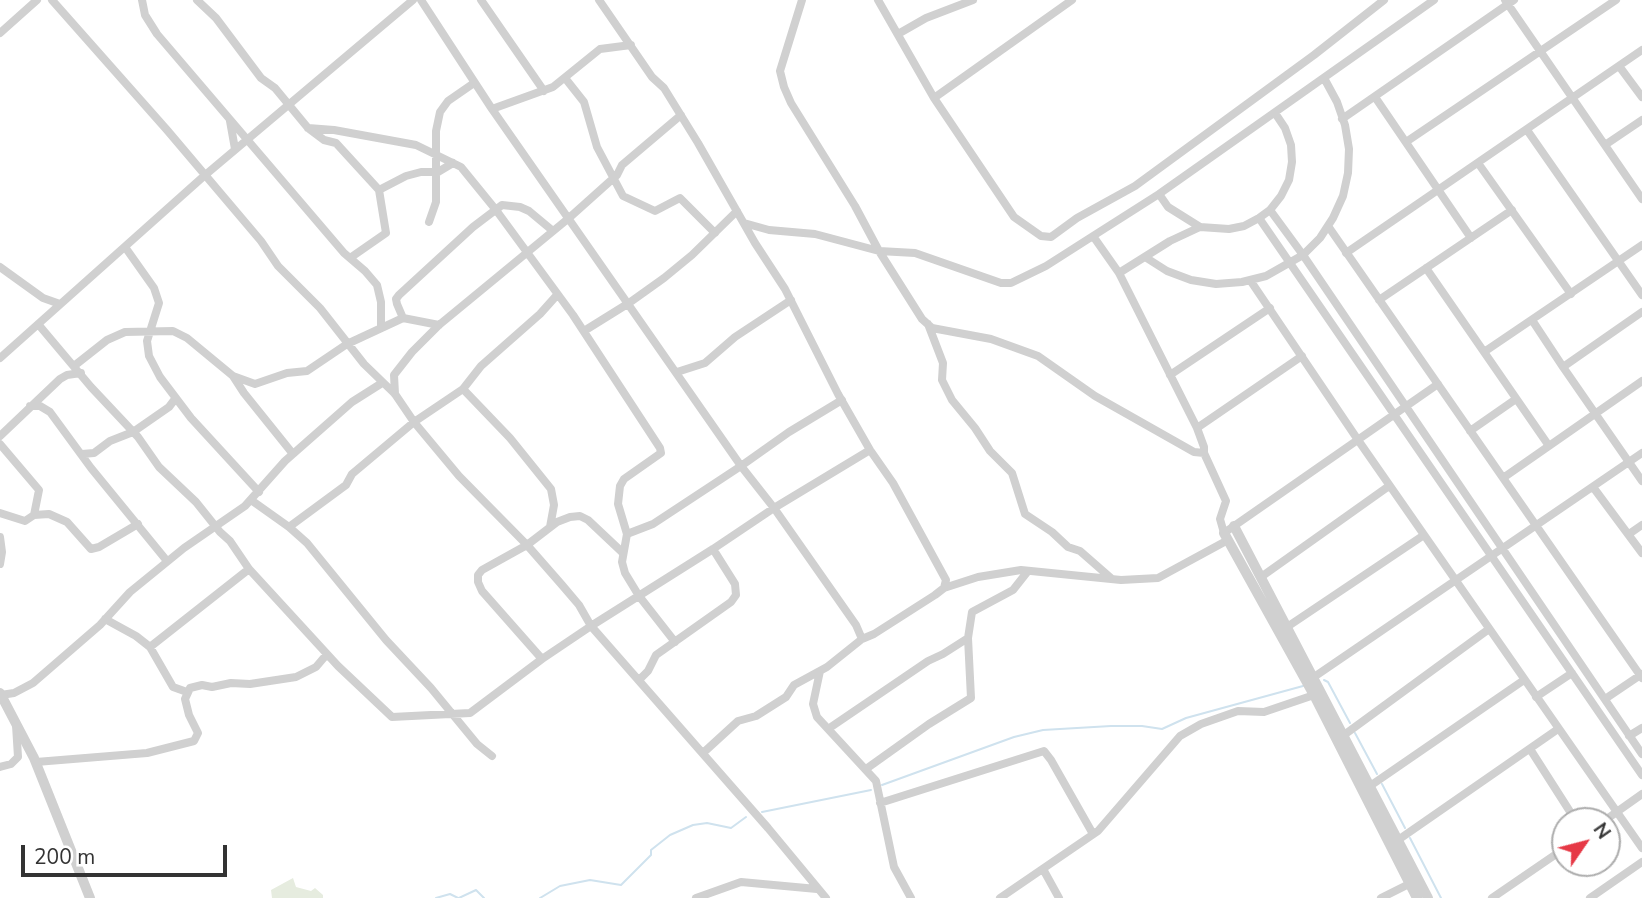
<!DOCTYPE html>
<style>
body{margin:0}
#map{position:relative;width:1642px;height:898px;overflow:hidden;background:#fff;font-family:"Nunito Sans",sans-serif}
canvas{display:block}
.north{position:absolute;left:1551px;top:807px;width:70px;height:70px;box-sizing:border-box;background:#fff;border:2px solid #adadad;border-radius:50%;rotate:55deg;font-size:19px;font-weight:700;line-height:28px;text-align:center;color:#333}
.north::after{content:'';display:block;margin:auto;width:24px;height:32px;background:#e63946;clip-path:polygon(50% 0,100% 100%,50% 72%,0 100%)}
.scale{position:absolute;left:21px;top:845px;width:206px;height:32px;box-sizing:border-box;border:4px solid #333;border-top:0;padding-left:9px;font-size:21px;line-height:24px;white-space:nowrap;color:#333;-webkit-text-stroke:5px #fff;paint-order:stroke}
</style>
<div id="map">
<canvas width="1642" height="898"></canvas>
<div class="north">N</div>
<div class="scale">200 m</div>
</div>
<script>
const context = document.querySelector('canvas').getContext('2d');
context.lineJoin = 'round';
function fill(path, color) { context.fillStyle = color; context.fill(path, 'evenodd'); }
const toPath = rows => new Path2D(rows.map(r => 'M' + r).join(''));
function strokePath(path, color, width, dash) { context.strokeStyle = color; context.lineWidth = width; context.lineCap = dash ? 'butt' : 'round'; context.setLineDash(dash || []); context.stroke(path); }
fill(toPath([
 [293,878,296,887,311,891,315,888,323,895,323,898,272,898,271,890]
]), '#e6ecdf');
strokePath(toPath([
 [1324,680,1328,682,1350,723],
 [1355,733,1377,774],
 [1382,784,1405,828],
 [882,785,1014,737,1043,730,1111,726,1142,726,1162,729,1186,718,1303,686],
 [762,812,871,790],
 [1410,838,1441,898],
 [436,898,450,894,458,898],
 [459,898,476,890,484,898],
 [540,898,560,886,590,880,621,885,651,855,651,850,670,835,693,825,707,823,731,828,746,817]
]), '#cfe2ee', 2);
strokePath(toPath([
 [52,0,167,130,261,241,278,266,320,308,364,364,395,394,414,422,459,476,527,545,562,585,579,605,591,626,768,828,826,898],
 [142,0,145,15,157,34,344,253,365,271,377,285,381,302,381,327],
 [197,0,216,18,261,78,275,88,308,128,324,140,336,143,379,190,406,176,421,172,438,172,453,163],
 [421,0,492,109,741,466,789,432,842,400],
 [481,0,544,91],
 [599,0,652,77,664,88,698,143,755,243,785,289,838,394,870,450,893,483,946,580,944,588,935,595,874,634,862,639,827,667,794,685,786,697,756,716,738,721,703,753],
 [802,0,780,71,784,87,791,103,855,206,879,251,922,319,932,328,991,339,1038,356,1095,396,1194,452,1204,453,1226,501,1220,519,1224,533,1438,384],
 [878,0,934,98,1014,217,1041,236,1051,237,1077,218,1135,186,1314,55,1384,0],
 [1505,0,1642,199],
 [0,33,37,0],
 [898,34,926,18,973,0],
 [1619,66,1642,97],
 [565,78,584,102,597,147,623,196,655,211,680,198,715,233],
 [1375,97,1471,238],
 [934,98,1072,0],
 [492,109,553,87,600,49,631,45],
 [1342,119,1514,0],
 [230,121,235,149],
 [308,128,334,130,416,145,461,167,496,210,573,315,660,448,661,453,624,479,620,486,618,504,627,534,622,562,625,573,639,596,675,642],
 [1527,130,1642,295],
 [1406,142,1616,0],
 [1605,145,1642,120],
 [1478,163,1571,294],
 [1159,194,1168,207,1200,227,1229,229,1244,226,1259,218,1270,210,1281,196,1289,180,1292,162,1291,145,1285,128,1275,113],
 [1270,210,1303,255,1642,754],
 [1259,218,1642,775],
 [429,222,436,202,436,131,440,112,448,101,474,83],
 [744,223,769,230,815,234,879,251,915,253,1001,283,1011,283,1046,266,1093,236],
 [1328,226,1642,678],
 [125,247,154,288,159,303,147,341,149,356,160,377,191,418,259,492],
 [1346,253,1642,50],
 [1145,257,1167,271,1191,280,1216,284,1242,282,1266,276,1303,255,1320,238,1333,218,1343,196,1348,173,1349,149,1345,125,1337,102,1324,78],
 [350,258,386,233,379,190],
 [0,267,43,298,60,304],
 [1426,268,1549,446],
 [1119,273,1170,241,1200,227],
 [1250,280,1358,440,1642,848],
 [1379,300,1512,210],
 [1642,312,1563,367,1642,481],
 [403,318,397,304,396,299,399,295,473,227,502,205,520,207,529,211,553,231],
 [1532,320,1563,367],
 [38,324,91,387,138,437,159,467,196,502,220,532,230,541,249,569,338,666,392,717,470,713,542,659,591,626,713,549,774,508,870,450],
 [928,324,943,363,942,380,952,400,975,428,990,451,1012,473,1025,514,1052,532,1068,547,1080,551,1112,579],
 [584,331,629,303,664,278,692,255,737,211],
 [1484,352,1642,245],
 [0,358,204,176,413,0],
 [74,366,107,340,125,332,173,331,187,338,233,376,255,384,287,373,307,371,347,344,403,318,439,325],
 [677,372,705,363,735,337,791,300],
 [1170,375,1270,308],
 [233,376,244,393,293,454],
 [463,389,510,438,551,489,554,505,550,527],
 [395,394,394,375,412,352,439,325,569,218,617,175,622,165,681,115],
 [30,406,40,406,50,412,91,468,167,561],
 [1197,428,1302,356],
 [1470,431,1516,399],
 [0,436,60,379,67,375,81,373],
 [0,444,39,490,34,515],
 [1204,453,1204,447,1197,428,1119,273,1093,236,1159,194,1434,0],
 [82,454,94,453,110,441,133,432,169,407,175,399],
 [1503,478,1642,381],
 [1593,487,1642,553],
 [251,500,289,527,307,543,386,640,431,688,477,744,492,756],
 [0,513,25,521,34,515,49,514,67,522,91,549,99,547,138,524],
 [289,527,346,485,352,474,414,422,463,389,481,366,540,314,557,295],
 [627,534,653,524,741,466,774,508,856,625,862,639],
 [1629,534,1642,525],
 [0,537,2,552,0,564],
 [1261,577,1389,486],
 [944,588,978,577,1021,570,1121,580,1158,578,1228,540],
 [105,619,136,636,150,647,173,687,187,692],
 [1287,627,1424,535],
 [150,647,249,569],
 [542,659,482,591,478,582,478,575,482,570,527,545,557,522,570,517,580,516,588,520,623,553],
 [820,671,813,704,817,717,876,781,894,867,911,898],
 [1314,677,1642,453],
 [639,680,648,671,656,655,731,602,736,595,735,584,713,549],
 [1,695,14,693,33,683,100,625,130,592,184,548,245,506,285,461,352,402,382,383],
 [1536,697,1572,673],
 [1605,699,1642,674],
 [828,729,928,661,943,654,968,638,972,612,1013,590,1028,571],
 [1344,735,1489,629],
 [1629,736,1642,728],
 [1530,749,1576,821],
 [36,762,147,753,194,741,198,733,189,715,185,699,190,688,202,685,212,687,231,683,250,684,296,677,316,667,327,654],
 [0,767,11,764,18,757,16,725],
 [866,769,929,724,971,698,968,638],
 [1370,786,1524,680],
 [880,803,1044,751,1051,760,1093,834],
 [1604,821,1642,794],
 [1398,840,1558,729],
 [1043,869,1059,898],
 [696,898,741,882,817,889],
 [1000,898,1098,831,1180,736,1201,724,1238,711,1264,712,1314,695],
 [1381,898,1413,882],
 [1492,898,1565,848],
 [1590,898,1642,862]
]), '#d0d0d0', 8);
strokePath(toPath([
 [1234,526,1428,898],
 [1224,533,1314,695,1417,898],
 [0,693,34,758,90,898]
]), '#d0d0d0', 10);
</script>
